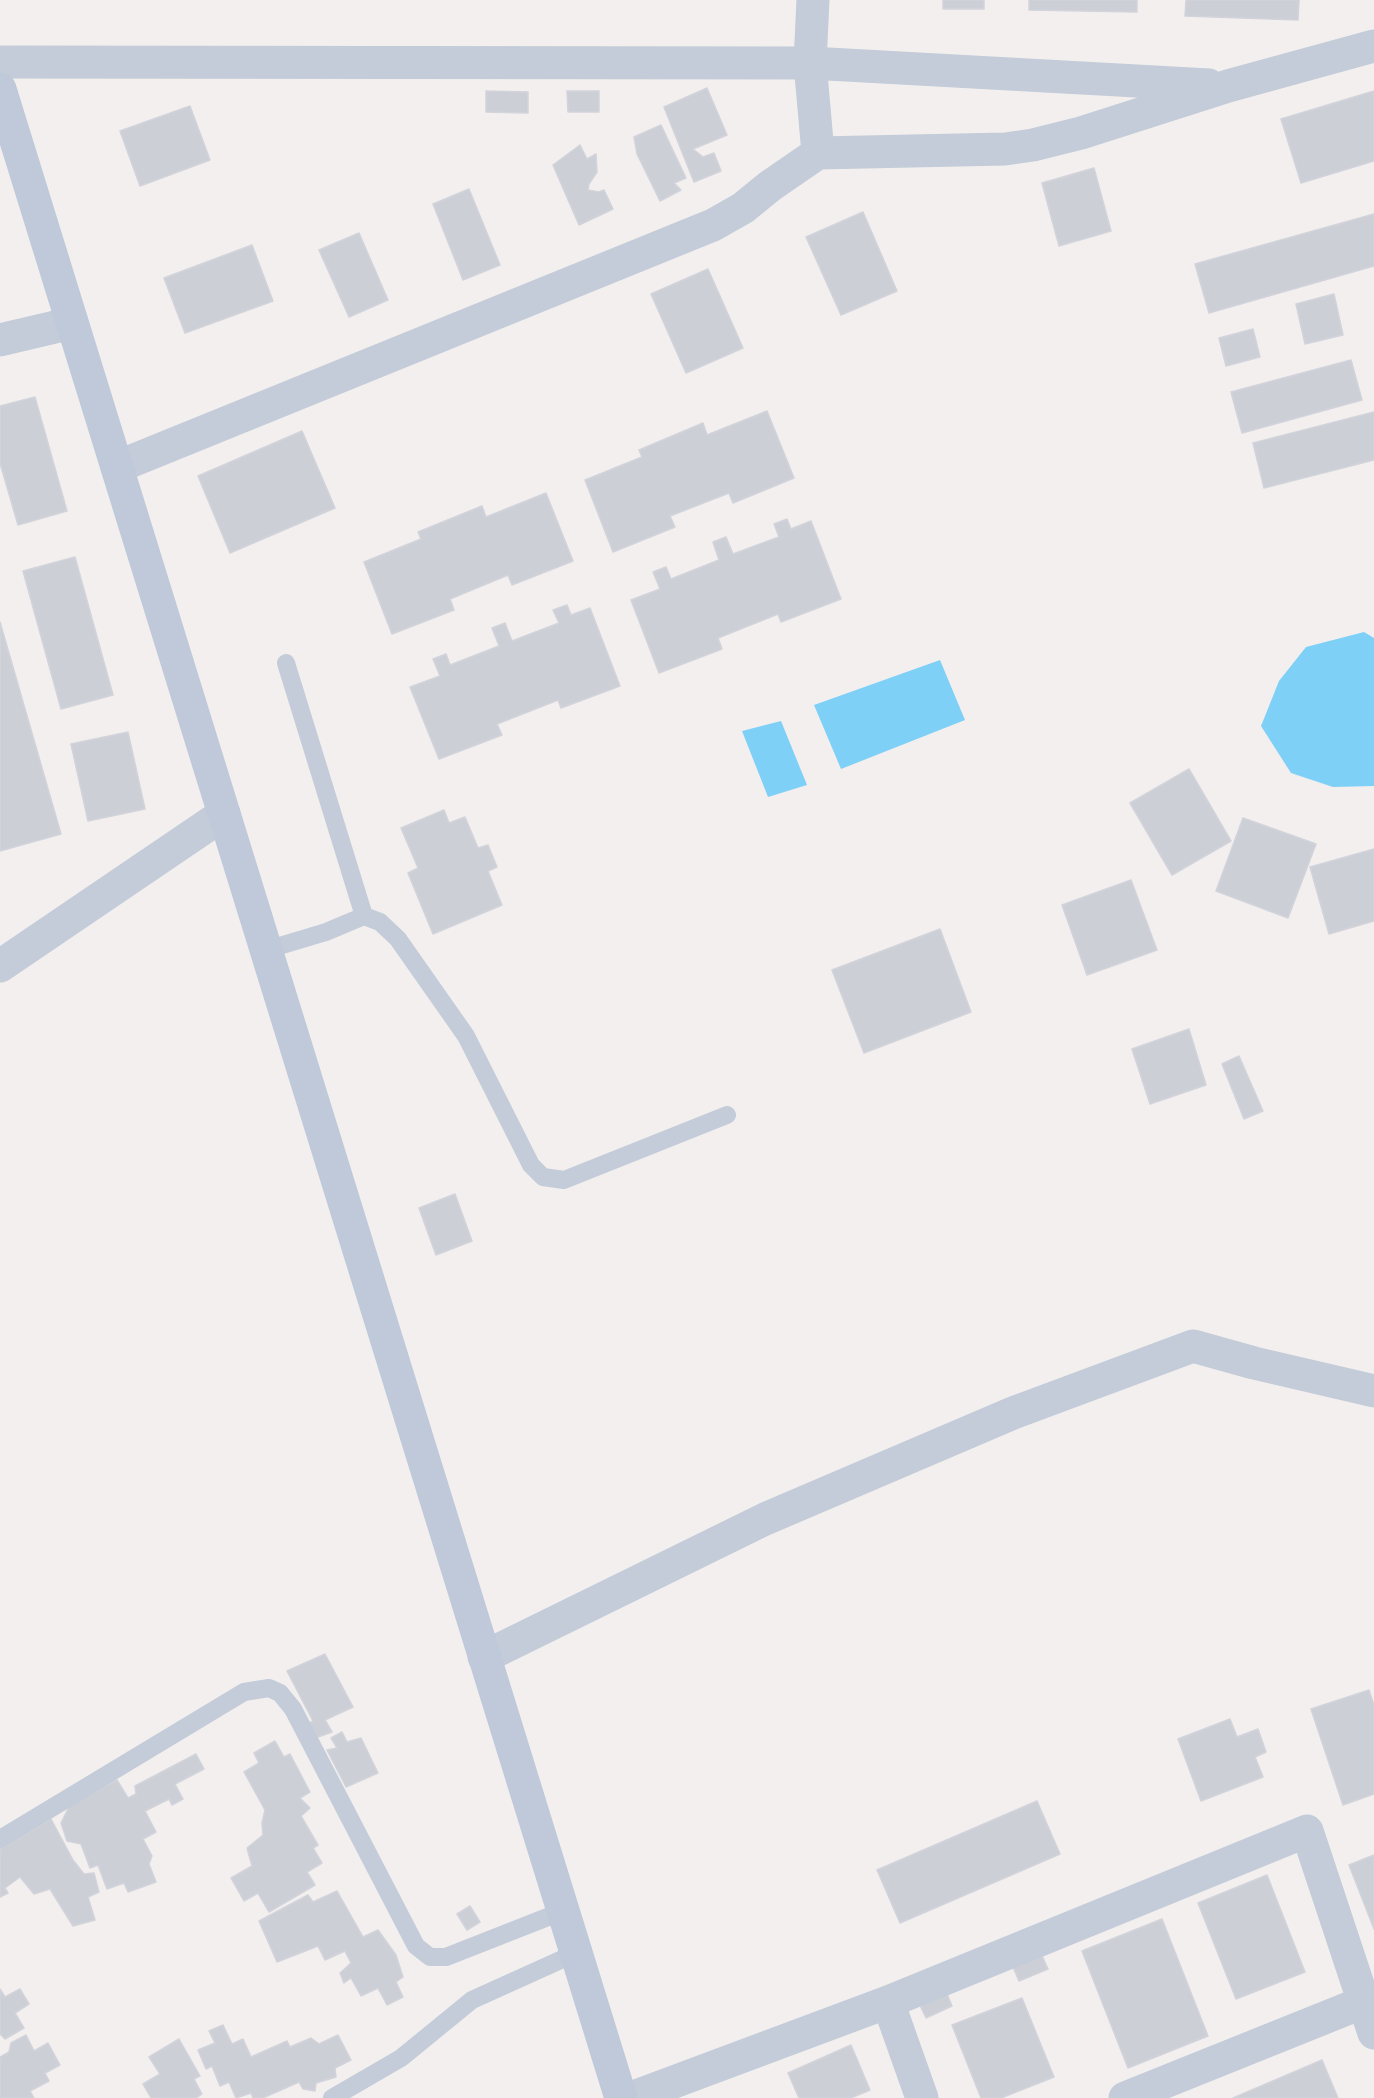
<!DOCTYPE html>
<style>
body{margin:0}
canvas{display:block;background:#f2efee}
</style>
<canvas width="1374" height="2098"></canvas>
<script>
const context = document.querySelector('canvas').getContext('2d');
context.lineJoin = 'round';
function fill(path, color) { context.fillStyle = color; context.fill(path, 'evenodd'); }
const toPath = rows => new Path2D(rows.map(r => 'M' + r).join(''));
function strokePath(path, color, width, dash) { context.strokeStyle = color; context.lineWidth = width; context.lineCap = dash ? 'butt' : 'round'; context.setLineDash(dash || []); context.stroke(path); }
fill(toPath([
 [1364,632,1374,638,1374,786,1333,787,1291,773,1261,726,1279,681,1306,647],
 [940,660,965,720,841,769,814,705],
 [781,721,807,785,768,797,742,731]
]), '#7fd0f7');
const building = toPath([
 [943,0,984,0,984,9,943,9,943,0],
 [1029,0,1137,0,1137,12,1029,10,1029,0],
 [1186,0,1299,0,1298,20,1185,16,1186,0],
 [707,88,727,135,693,149,703,157,714,153,721,171,694,182,664,107,707,88],
 [486,91,528,92,528,113,486,112,486,91],
 [567,91,599,91,599,112,568,112,567,91],
 [1374,91,1374,161,1301,183,1281,119,1374,91],
 [190,106,210,160,140,186,120,131,190,106],
 [661,125,686,178,674,183,681,190,660,201,637,154,634,137,661,125],
 [580,145,587,159,596,154,597,172,589,184,588,190,599,192,604,190,613,209,579,225,553,165,580,145],
 [1094,168,1111,231,1059,246,1042,183,1094,168],
 [469,189,500,265,463,280,433,204,469,189],
 [863,212,897,291,841,315,806,237,863,212],
 [1374,214,1374,266,1209,313,1195,264,1374,214],
 [359,233,388,300,349,317,319,250,359,233],
 [252,245,273,301,185,333,164,278,252,245],
 [708,269,743,348,686,373,651,294,708,269],
 [1334,294,1343,335,1305,344,1296,304,1334,294],
 [1253,329,1260,357,1226,366,1219,338,1253,329],
 [1351,360,1362,400,1242,433,1231,392,1351,360],
 [35,397,67,511,18,525,0,463,0,406,35,397],
 [767,411,794,478,733,503,729,493,670,516,675,527,613,552,585,480,642,457,639,450,703,423,707,435,767,411],
 [1374,412,1374,460,1264,488,1253,443,1374,412],
 [302,431,335,508,230,553,198,476,302,431],
 [546,493,573,561,512,585,508,575,450,599,454,610,392,634,364,562,421,539,418,532,482,506,486,517,546,493],
 [787,519,791,529,811,521,841,599,781,622,778,614,718,638,722,649,659,673,631,600,660,589,653,572,666,567,671,579,719,560,713,542,726,537,733,554,779,537,774,524,787,519],
 [75,557,113,695,61,709,23,571,75,557],
 [567,605,571,615,590,608,620,686,561,708,558,700,497,724,502,735,439,759,410,687,440,676,433,659,446,654,450,665,499,646,492,628,505,623,512,641,559,623,553,610,567,605],
 [0,622,61,834,0,851,0,622],
 [128,732,145,809,88,821,71,744,128,732],
 [1189,769,1231,841,1172,875,1130,803,1189,769],
 [444,810,449,823,465,817,478,848,488,845,497,867,488,871,502,905,433,934,408,873,418,868,401,828,444,810],
 [1243,818,1316,844,1288,918,1216,891,1243,818],
 [1374,849,1374,921,1329,934,1310,867,1374,849],
 [1131,880,1157,950,1087,975,1062,905,1131,880],
 [940,929,971,1012,864,1053,832,970,940,929],
 [1189,1029,1206,1085,1150,1104,1132,1049,1189,1029],
 [1239,1056,1263,1111,1244,1119,1222,1064,1239,1056],
 [455,1194,472,1241,436,1255,419,1208,455,1194],
 [325,1654,353,1707,325,1720,332,1732,318,1737,309,1723,313,1721,287,1671,325,1654],
 [1369,1690,1374,1705,1374,1794,1343,1805,1311,1709,1369,1690],
 [1230,1719,1237,1737,1258,1729,1266,1752,1255,1757,1263,1777,1201,1801,1178,1739,1230,1719],
 [342,1732,347,1742,361,1738,378,1773,346,1787,327,1750,337,1748,331,1738,342,1732],
 [275,1741,284,1757,290,1754,310,1792,300,1798,310,1808,301,1816,318,1845,313,1848,322,1863,307,1872,315,1885,269,1912,258,1893,244,1901,231,1878,252,1866,247,1848,263,1835,262,1823,265,1810,244,1772,259,1763,254,1753,275,1741],
 [196,1754,204,1769,175,1784,183,1799,172,1805,169,1799,145,1811,156,1832,143,1839,152,1856,149,1864,156,1882,128,1892,124,1883,107,1889,98,1865,90,1868,81,1844,67,1841,61,1823,70,1805,117,1780,128,1798,136,1794,135,1786,196,1754],
 [1037,1801,1060,1854,900,1923,877,1870,1037,1801],
 [51,1819,73,1860,84,1874,94,1873,99,1892,88,1897,95,1920,73,1926,50,1889,34,1894,20,1877,5,1888,8,1893,0,1897,0,1849,51,1819],
 [1374,1855,1374,1929,1349,1865,1374,1855],
 [1267,1875,1305,1972,1236,1999,1198,1903,1267,1875],
 [337,1891,363,1937,378,1930,396,1955,403,1977,396,1982,403,1997,387,2005,378,1988,361,1996,351,1978,344,1983,340,1973,351,1963,345,1951,325,1960,318,1946,277,1962,259,1921,308,1895,313,1902,337,1891],
 [470,1906,480,1922,467,1930,457,1914,470,1906],
 [1162,1919,1208,2036,1128,2068,1082,1951,1162,1919],
 [1038,1947,1048,1969,1019,1981,1010,1960,1038,1947],
 [0,1989,5,1997,20,1989,29,2004,15,2013,24,2028,5,2039,0,2034,0,1989],
 [945,1989,952,2006,926,2018,918,2001,945,1989],
 [1022,1998,1054,2077,1001,2098,981,2098,952,2025,1022,1998],
 [223,2025,232,2044,243,2039,251,2057,287,2041,290,2047,311,2038,319,2044,338,2035,351,2060,335,2068,336,2077,316,2083,315,2091,303,2089,299,2082,263,2098,253,2098,251,2093,236,2098,229,2082,220,2086,212,2066,206,2069,198,2050,215,2043,209,2031,223,2025],
 [26,2035,34,2051,48,2043,60,2065,45,2073,49,2081,30,2091,34,2098,0,2098,0,2057,9,2052,11,2043,26,2035],
 [179,2039,200,2076,194,2079,202,2094,196,2098,151,2098,143,2084,160,2074,149,2057,179,2039],
 [851,2045,870,2090,851,2098,799,2098,788,2073,851,2045],
 [1322,2060,1338,2098,1233,2098,1322,2060]
]);
fill(building, '#cdcfd7');
strokePath(building, '#d2d3db', 1.5);
strokePath(toPath([
 [286,663,364,916],
 [266,950,326,932,364,916,380,922,398,939,466,1036,531,1165,543,1177,564,1180,727,1115],
 [0,1839,244,1692,269,1688,280,1693,293,1709,416,1946,430,1957,446,1957,563,1911],
 [332,2098,401,2058,472,2000,576,1953]
]), '#c3ccd8', 18);
strokePath(toPath([
 [813,0,810,63,818,153],
 [0,62,810,63,1209,85],
 [0,340,72,323],
 [117,467,713,225,743,208,770,186,818,153,1005,149,1033,145,1081,133,1228,86,1374,46],
 [0,966,224,814],
 [484,1657,765,1519,1013,1413,1193,1346,1254,1363,1374,1391],
 [888,2002,922,2098],
 [631,2098,888,2002,1307,1831,1374,2033],
 [1125,2098,1364,2002]
]), '#c3ccd8', 33);
strokePath(toPath([
 [0,89,621,2098]
]), '#bfc9da', 33);
</script>
